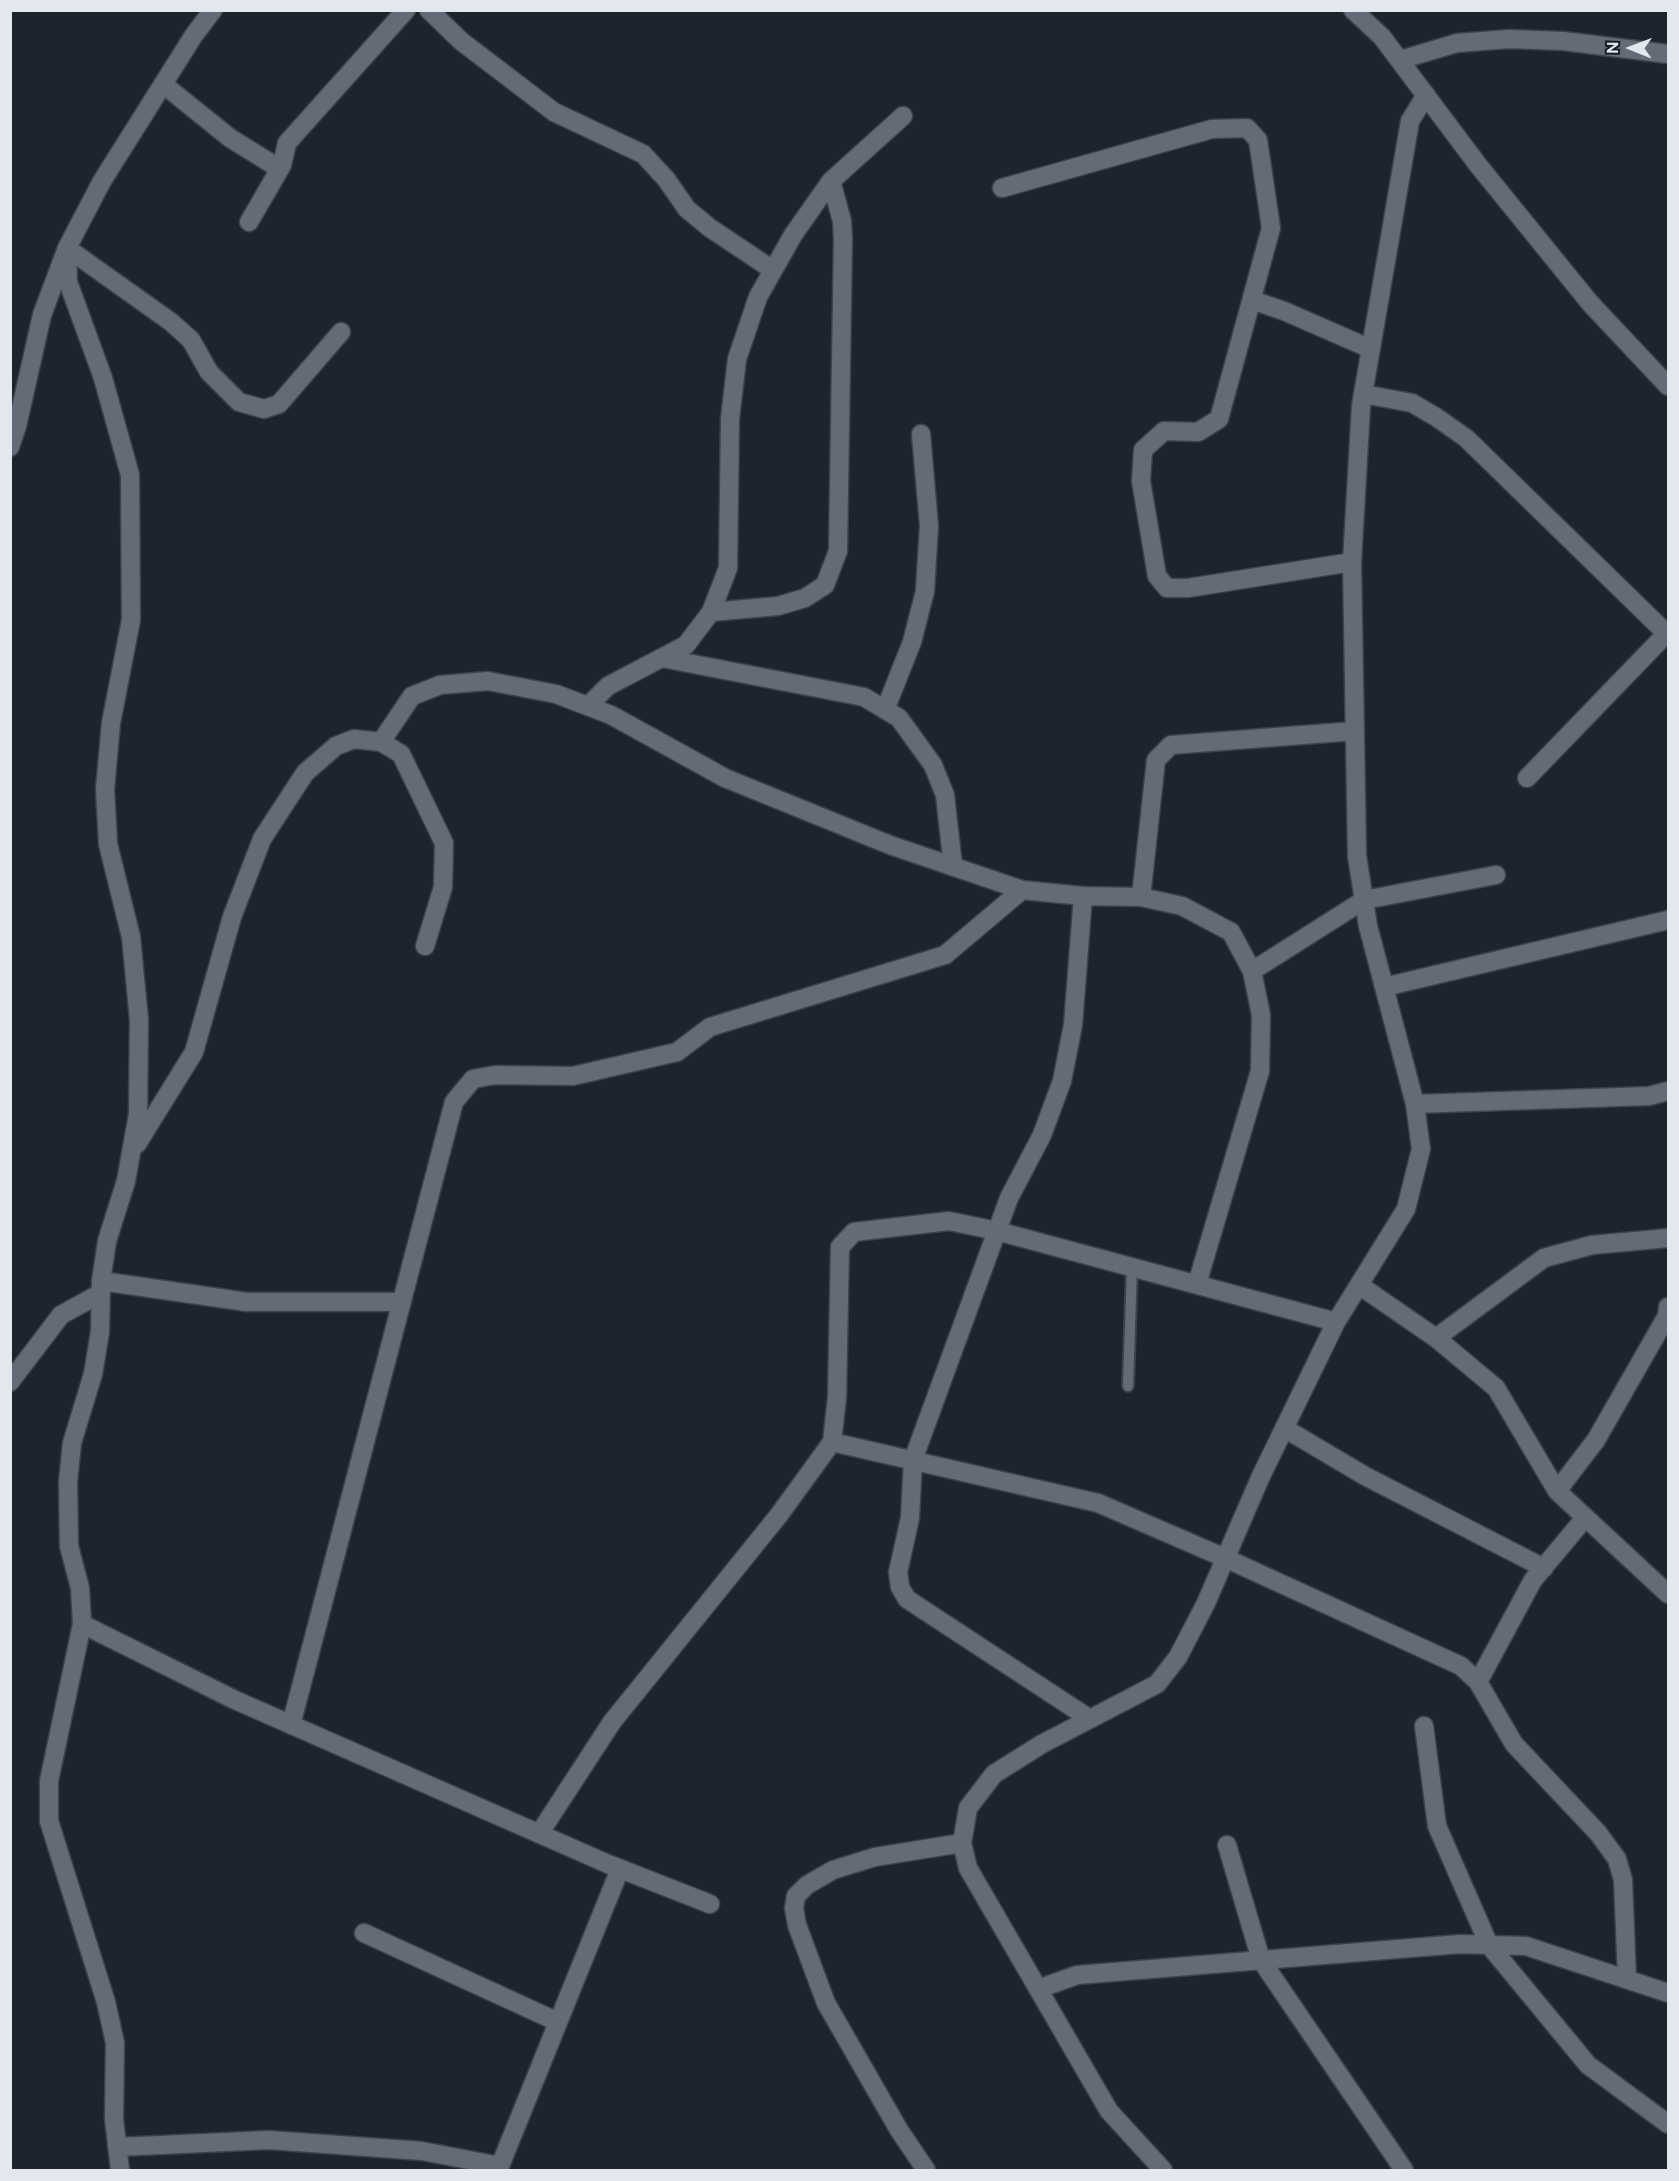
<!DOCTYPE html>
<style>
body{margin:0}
#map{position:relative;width:1679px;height:2181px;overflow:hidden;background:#1e242e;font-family:Figtree,sans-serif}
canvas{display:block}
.frame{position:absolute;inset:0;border:12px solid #e3e8ef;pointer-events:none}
.north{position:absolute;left:1601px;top:18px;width:60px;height:60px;-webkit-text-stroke:4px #151a24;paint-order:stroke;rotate:271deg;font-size:16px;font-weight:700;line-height:24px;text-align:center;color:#e3e8ef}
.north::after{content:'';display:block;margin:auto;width:21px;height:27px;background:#e3e8ef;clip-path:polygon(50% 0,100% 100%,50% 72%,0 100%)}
</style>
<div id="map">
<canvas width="1679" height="2181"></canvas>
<div class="frame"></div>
<div class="north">N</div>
</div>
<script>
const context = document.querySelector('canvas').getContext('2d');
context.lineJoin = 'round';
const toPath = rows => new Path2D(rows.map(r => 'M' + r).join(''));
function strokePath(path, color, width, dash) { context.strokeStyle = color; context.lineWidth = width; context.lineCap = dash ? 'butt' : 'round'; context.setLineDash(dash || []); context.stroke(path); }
const lane = toPath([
 [1128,1386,1132,1267]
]);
const street = toPath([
 [429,10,461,41,554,112,643,154,666,179,687,209,710,228,773,270],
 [1353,10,1382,37,1478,165,1590,303,1668,386],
 [1400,60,1457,43,1509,39,1563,41,1668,54],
 [163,84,230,138,280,169],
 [1002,188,1212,129,1247,128,1258,140,1271,228,1219,419,1198,432,1164,431,1143,450,1141,481,1157,576,1167,588,1188,588,1352,562],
 [249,222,282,165,287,143,406,10],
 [67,248,68,282,103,378,130,475,131,620,111,723,105,789,108,844,131,937,139,1020,138,1114,126,1181,107,1241,101,1281,100,1332,93,1374,72,1443,68,1482,69,1546,80,1588,82,1624,49,1781,49,1821,106,2002,115,2043,114,2119,120,2170],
 [67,248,171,322,191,340,209,372,239,402,264,409,279,404,341,332],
 [1252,300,1284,311,1371,349],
 [1363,394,1412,403,1436,417,1466,438,1667,634],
 [10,447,17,426,42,315,67,248,102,181,194,35,213,10],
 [711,612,778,606,805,598,825,585,838,551,843,238,842,221,831,181],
 [662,658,864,697,899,718,933,765,945,795,953,866],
 [588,706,608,686,686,645,711,612,728,568,730,419,737,359,758,297,793,235,831,181,903,116],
 [885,710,912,642,925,591,929,526,921,434],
 [381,742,412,696,440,685,488,681,556,694,611,715,725,778,890,845,1022,890,1083,896,1141,897,1182,906,1231,932,1252,971,1261,1015,1260,1071,1197,1284],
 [1527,778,1668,632],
 [1083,896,1073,1025,1062,1081,1042,1135,1009,1198,913,1460,910,1518,898,1572,900,1587,907,1599,1090,1719],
 [1141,897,1156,760,1171,745,1355,731],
 [1252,971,1364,900,1496,875],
 [1384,987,1668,920],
 [1415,1104,1649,1096,1668,1091],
 [137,1144,194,1052,232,917,262,839,305,773,336,746,354,739,381,742,401,754,444,843,443,887,425,946],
 [101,1281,247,1302,402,1302],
 [1359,1285,1436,1338,1496,1388,1557,1491,1668,1594],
 [1436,1338,1544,1258,1592,1245,1668,1238],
 [10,1382,61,1315,101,1293],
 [1284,1428,1365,1476,1544,1568],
 [832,1442,1098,1503,1225,1558,1461,1666,1478,1682,1514,1744,1598,1833,1617,1859,1623,1880,1627,1979],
 [1557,1491,1596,1440,1667,1316,1668,1307],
 [82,1624,235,1700,608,1864,710,1904],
 [1478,1682,1533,1580,1585,1518],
 [291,1725,454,1102,473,1079,495,1075,573,1076,677,1052,710,1027,945,955,1022,890],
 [1424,1726,1437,1826,1489,1945,1588,2065,1668,2124],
 [539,1834,612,1722,779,1515,832,1442,837,1397,840,1247,854,1232,949,1221,997,1231,1336,1322],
 [1227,1845,1261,1960,1404,2170],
 [364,1933,558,2022],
 [1038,1989,1077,1975,1460,1944,1526,1946,1668,1993],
 [117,2147,269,2140,422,2151,500,2166],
 [494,2170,500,2166,620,1869],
 [926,2170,899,2130,826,2003,797,1925,794,1908,796,1896,807,1885,833,1870,875,1857,962,1843],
 [1163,2170,1109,2111,968,1868,962,1843,968,1808,994,1774,1042,1744,1157,1684,1178,1657,1206,1603,1261,1476,1336,1322,1406,1209,1421,1149,1415,1104,1368,926,1357,856,1352,562,1361,406,1410,121,1426,95]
]);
strokePath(lane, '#3d424a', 14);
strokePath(street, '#3d424a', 21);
strokePath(lane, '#646b77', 10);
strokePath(street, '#646b77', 18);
</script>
